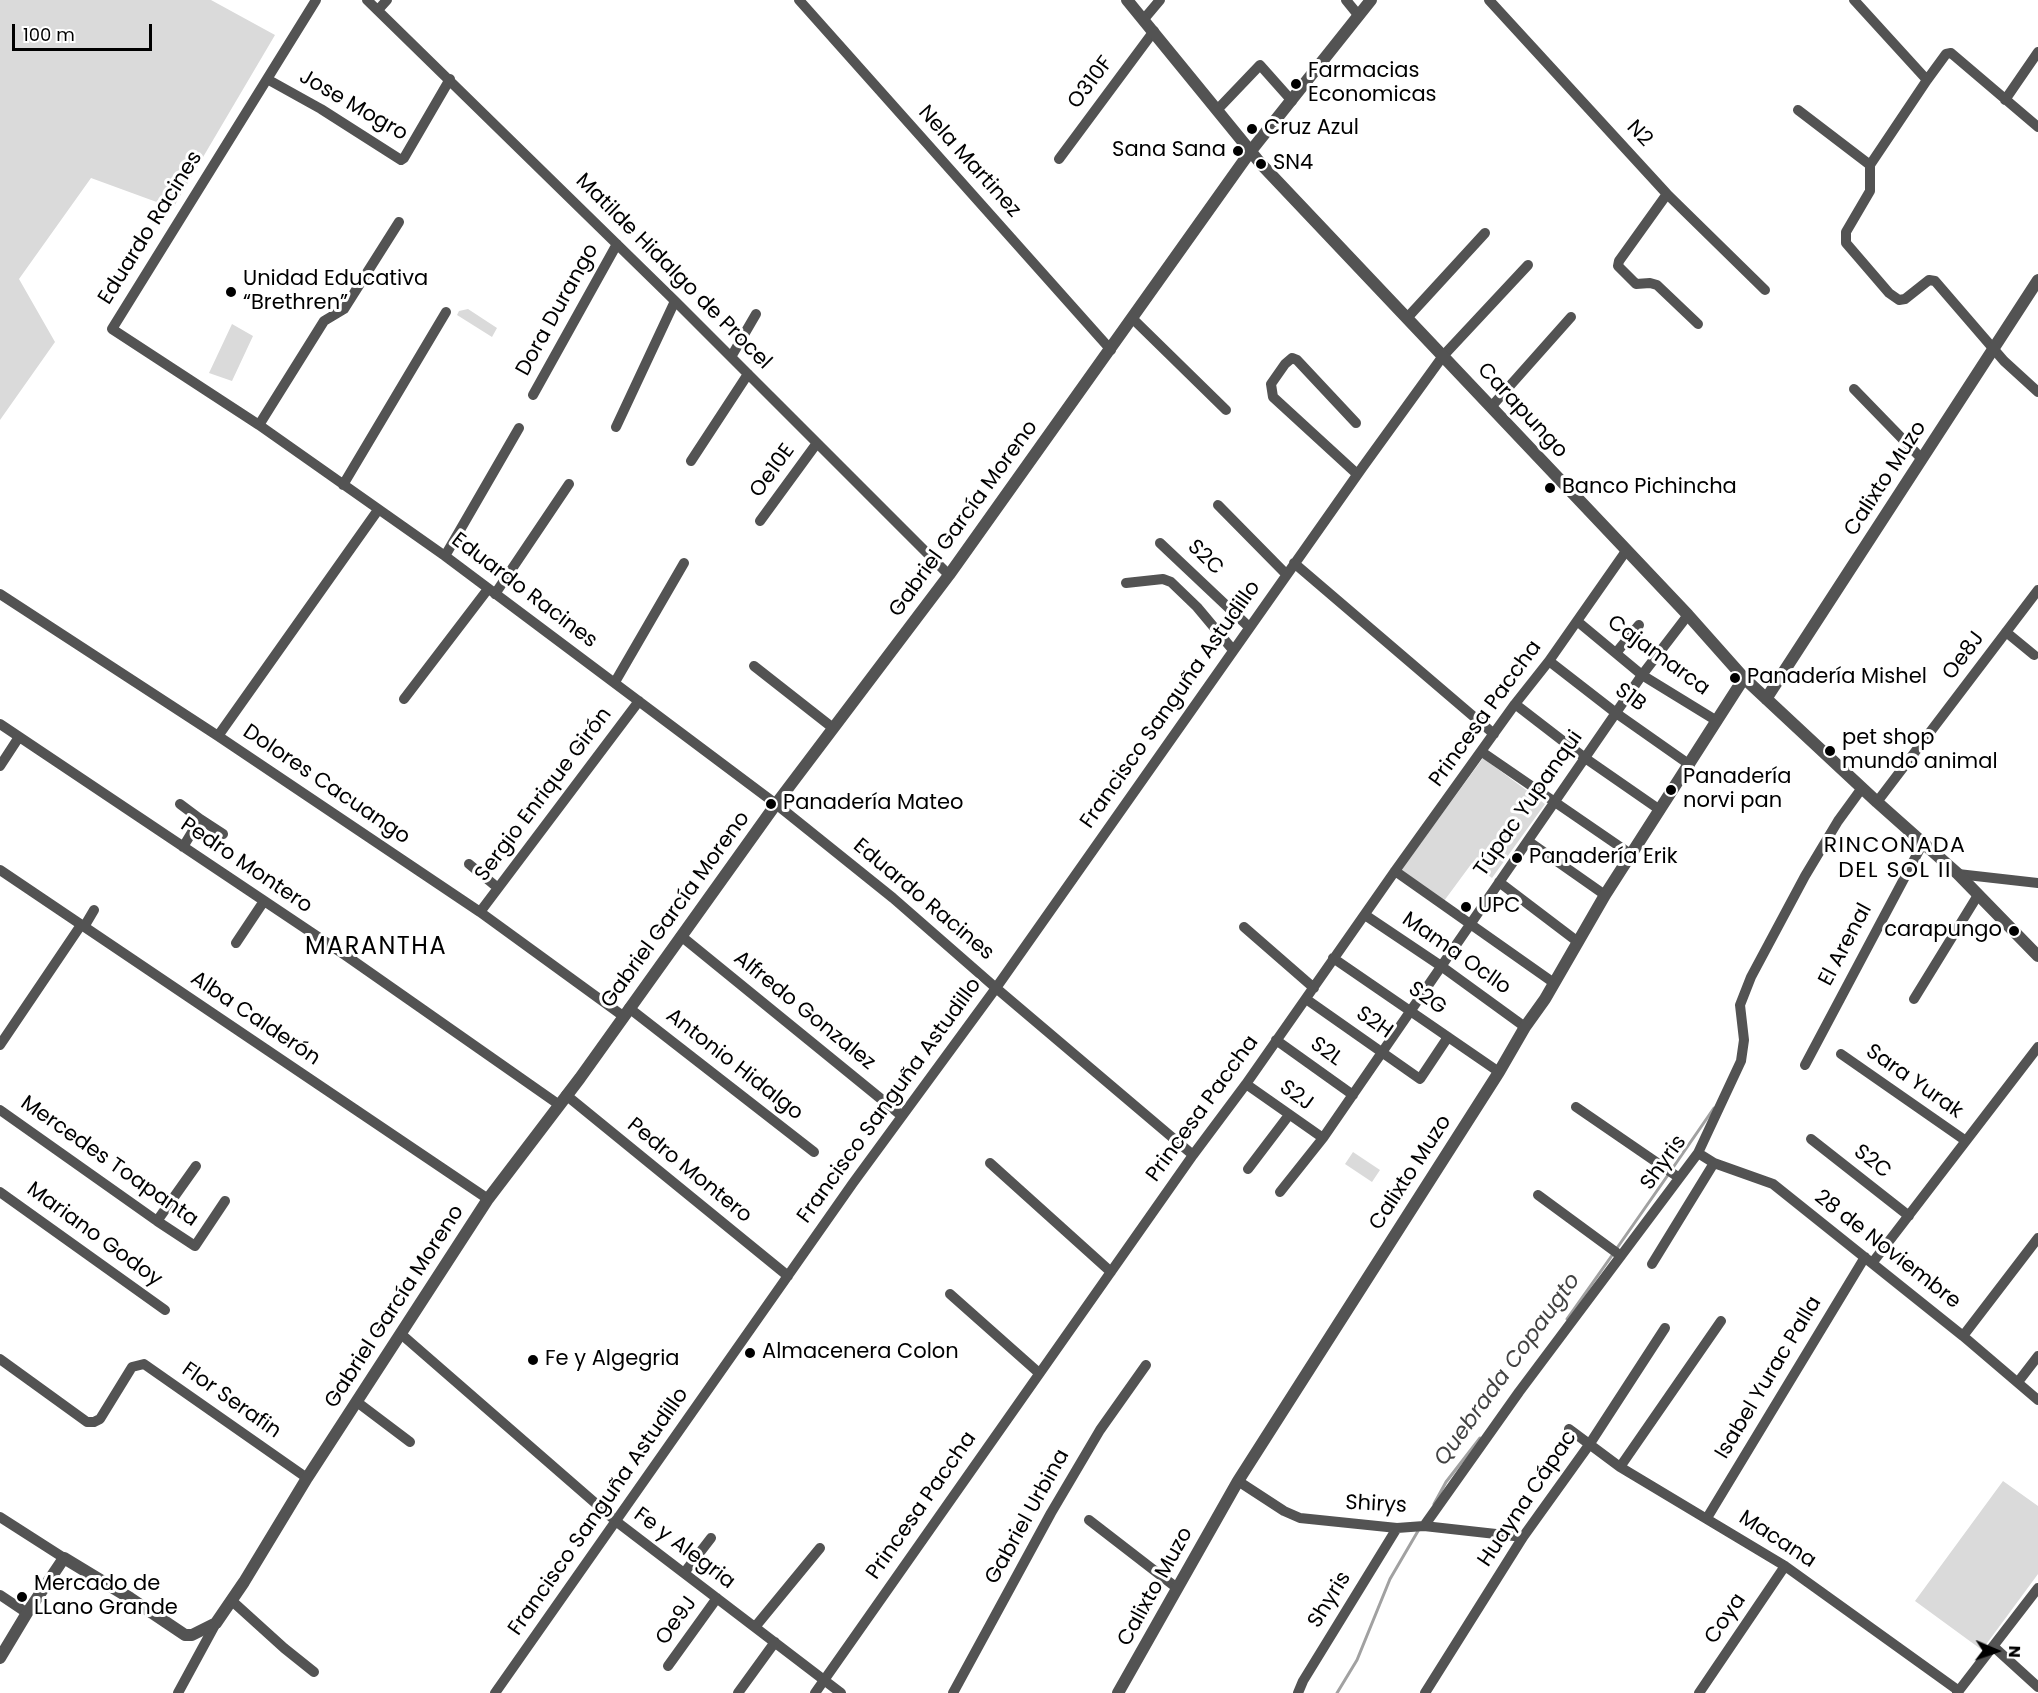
<!DOCTYPE html>
<meta charset="utf-8">
<style>
body{margin:0}
#map{position:relative;width:2038px;height:1693px;overflow:hidden;background:#fff;font-family:Poppins,sans-serif}
canvas{display:block}
.north{position:absolute;left:1966px;top:1621px;width:60px;height:60px;-webkit-text-stroke:4px #fff;paint-order:stroke;rotate:92deg;font-size:16px;font-weight:700;line-height:24px;text-align:center;color:#000}
.north::after{content:'';display:block;margin:auto;width:21px;height:27px;background:#000;clip-path:polygon(50% 0,100% 100%,50% 72%,0 100%)}
.scale{position:absolute;left:12px;top:24px;width:140px;height:27px;box-sizing:border-box;border:3px solid #000;border-top:0;padding-left:8px;font-size:18px;line-height:21px;white-space:nowrap;color:#000;-webkit-text-stroke:4px #fff;paint-order:stroke}
</style>
<div id="map">
<canvas width="2038" height="1693"></canvas>
<div class="north">N</div>
<div class="scale">100 m</div>
</div>
<script>
const context = document.querySelector('canvas').getContext('2d');
context.lineJoin = 'round';
function fill(path, color) { context.fillStyle = color; context.fill(path, 'evenodd'); }
const toPath = rows => new Path2D(rows.map(r => 'M' + r).join(''));
function strokePath(path, color, width, dash) { context.strokeStyle = color; context.lineWidth = width; context.lineCap = dash ? 'butt' : 'round'; context.setLineDash(dash || []); context.stroke(path); }
function write(font, color, halo, rows, align = 'center') {
  context.font = font + ' Poppins,sans-serif'; context.lineWidth = 6; context.setLineDash([]); context.textBaseline = 'middle'; context.strokeStyle = halo; context.fillStyle = color; for (const [text, x, y, turn = 0] of rows) {
    context.save(); context.translate(x, y); context.rotate((+turn || 0) * Math.PI / 180); context.textAlign = isNaN(turn) ? turn : align; if (halo) context.strokeText(text, 0, 0); context.fillText(text, 0, 0); context.restore();
  }
}
fill(toPath([
 [0,0,211,0,275,35,173,208,91,178,19,279,55,342,0,420],
 [468,309,497,328,492,337,457,315,459,311],
 [232,324,253,336,232,381,209,373],
 [1483,758,1545,804,1492,878,1472,863,1444,901,1401,870],
 [1353,1152,1380,1170,1372,1182,1345,1164],
 [2003,1481,2038,1506,2038,1574,1982,1650,1915,1601]
]), '#dadada');
strokePath(toPath([
 [1672,1169,1714,1108],
 [1617,1248,1668,1175],
 [1567,1319,1613,1254],
 [1434,1504,1446,1482,1480,1438],
 [1337,1693,1357,1660,1390,1579,1418,1531]
]), '#a1a1a1', 3);
strokePath(toPath([
 [316,0,112,329,259,425,445,556,776,804,893,898,996,988,1193,1155],
 [367,0,675,301,949,575],
 [799,0,1111,350],
 [1346,0,1359,16],
 [1489,0,1667,194,1765,290],
 [1854,0,1927,80,1946,54,1951,53,2038,127],
 [378,10,387,0],
 [1144,19,1160,0],
 [267,79,321,109,401,160,404,158,450,79],
 [1927,80,1870,165,1870,191,1846,232,1846,243,1889,293,1899,300,1905,299,1929,280,1935,281,2004,361,2038,392],
 [2005,100,2038,52],
 [1217,110,1260,65,1292,101],
 [1798,110,1870,165],
 [1059,159,1154,31],
 [1667,194,1619,261,1618,266,1636,284,1650,283,1657,285,1698,324],
 [1407,318,1485,233],
 [1133,319,1226,410],
 [731,357,756,314],
 [1854,389,1922,459],
 [533,395,617,244],
 [1491,407,1571,317],
 [1356,423,1297,360,1292,358,1285,364,1271,384,1273,397,1357,474],
 [259,425,324,321,344,309,399,222],
 [616,427,675,301],
 [691,461,748,374],
 [343,485,446,312],
 [1218,505,1286,574],
 [760,521,817,443],
 [1160,543,1249,627],
 [445,556,519,428],
 [1294,563,1494,734],
 [1126,583,1163,579,1171,582,1197,607,1233,650],
 [0,594,218,736,480,912,623,1016],
 [495,594,569,484],
 [1577,621,1642,675,1717,721],
 [2006,632,2034,655],
 [1616,653,1639,625],
 [1549,661,1616,713,1690,765],
 [754,666,833,728],
 [615,682,684,563],
 [404,699,488,589],
 [1515,704,1585,758,1660,810],
 [0,724,345,955,558,1104],
 [218,736,378,510],
 [1482,752,1632,855],
 [0,766,19,737],
 [1877,802,2038,590],
 [180,804,200,819],
 [1528,841,1605,895],
 [183,847,200,819,223,834],
 [469,864,498,888],
 [0,870,488,1199],
 [1395,871,1554,983],
 [1958,874,2038,883],
 [1499,882,1578,942],
 [480,912,639,701],
 [1365,915,1441,966,1525,1027],
 [84,927,94,910],
 [1244,927,1314,988],
 [681,936,902,1116],
 [236,943,264,901],
 [1333,958,1499,1072],
 [1306,999,1420,1079,1448,1037],
 [1914,999,1978,895],
 [629,1008,814,1152],
 [1276,1040,1353,1095],
 [0,1045,81,925],
 [1841,1054,1966,1141],
 [1805,1065,1923,843],
 [1246,1084,1323,1138],
 [566,1095,788,1276],
 [1576,1107,1678,1177],
 [0,1110,157,1221,195,1246,225,1201],
 [1811,1139,1909,1216],
 [1698,1153,1714,1163,1773,1184,1963,1336,2038,1400],
 [990,1163,1111,1272],
 [1248,1169,1289,1115],
 [0,1192,165,1310],
 [1280,1192,1323,1138,1642,675,1688,615],
 [1538,1195,1621,1256],
 [157,1221,196,1166],
 [1873,1262,2038,1047],
 [1652,1264,1714,1163],
 [950,1294,1039,1373],
 [401,1334,617,1522,841,1693],
 [1963,1336,2038,1238],
 [0,1359,87,1422,94,1422,100,1419,132,1367,144,1364,307,1478],
 [2018,1382,2038,1356],
 [357,1402,410,1442],
 [1569,1429,1620,1467,1785,1566,1959,1691],
 [1620,1467,1721,1321],
 [1238,1481,1284,1511,1300,1518,1397,1528,1424,1526,1523,1537],
 [0,1517,64,1558],
 [1707,1518,1865,1257],
 [1089,1520,1177,1588],
 [1424,1526,1519,1392,1698,1153,1741,1061,1744,1040,1740,1005,1751,977,1805,876,1838,821,1862,788],
 [684,1573,711,1538],
 [0,1595,27,1613],
 [231,1600,284,1648,314,1672],
 [755,1627,820,1548],
 [1994,1647,2038,1687],
 [668,1666,717,1598],
 [178,1693,216,1623],
 [495,1693,853,1183,996,988,1362,468,1443,356,1528,265],
 [738,1693,775,1642],
 [815,1693,1193,1155,1246,1084,1395,871,1515,704,1549,661,1626,551],
 [953,1693,1051,1513,1100,1430,1146,1365],
 [1298,1693,1303,1681,1397,1528],
 [1425,1693,1523,1537,1589,1445,1665,1328],
 [1699,1693,1785,1566],
 [1957,1693,2038,1588]
]), '#535353', 10);
strokePath(toPath([
 [1127,0,1261,164,1688,615,1744,678,1877,802,1958,874,2038,956],
 [1766,699,2038,280],
 [0,1658,27,1613,64,1558,130,1598,185,1635,192,1635,216,1623,244,1582,307,1478,488,1199,580,1078,776,804,949,575,1250,152,1371,0],
 [1118,1693,1238,1481,1499,1072,1525,1027,1545,999,1605,895,1744,678]
]), '#535353', 12);
for (const [x, y, r, color] of [
 [1296,84,6,"#000"],
 [1252,129,6,"#000"],
 [1238,151,6,"#000"],
 [1261,164,6,"#000"],
 [231,292,6,"#000"],
 [1550,488,6,"#000"],
 [1735,678,6,"#000"],
 [1830,751,6,"#000"],
 [1671,790,6,"#000"],
 [771,804,6,"#000"],
 [1517,858,6,"#000"],
 [1466,907,6,"#000"],
 [2014,931,6,"#000"],
 [750,1353,6,"#000"],
 [533,1360,6,"#000"],
 [22,1597,6,"#000"]
]) { const dot = new Path2D(); dot.arc(x, y, r, 0, 2 * Math.PI); context.fillStyle = color; context.fill(dot); strokePath(dot, '#fff', 2); }
write('21px', '#000', '#fff', [
 ["Farmacias",1308,72],
 ["Economicas",1308,96],
 ["Cruz Azul",1264,129],
 ["Sana Sana",1226,151,"right"],
 ["SN4",1273,164],
 ["Unidad Educativa",243,280],
 ["“Brethren”",243,304],
 ["Banco Pichincha",1562,488],
 ["Panadería Mishel",1747,678],
 ["pet shop",1842,739],
 ["mundo animal",1842,763],
 ["Panadería",1683,778],
 ["norvi pan",1683,802],
 ["Panadería Mateo",783,804],
 ["Panadería Erik",1529,858],
 ["UPC",1478,907],
 ["carapungo",2002,931,"right"],
 ["Almacenera Colon",762,1353],
 ["Fe y Algegria",545,1360],
 ["Mercado de",34,1585],
 ["LLano Grande",34,1609]
], 'left');
write('21px', '#000', '#fff', [
 ["O310F",1091,83,-53],
 ["Jose Mogro",353,106,30],
 ["N2",1639,134,47],
 ["Nela Martinez",969,162,48],
 ["Eduardo Racines",151,228,-58],
 ["Matilde Hidalgo de Procel",673,272,45],
 ["Dora Durango",558,310,-61],
 ["Carapungo",1522,411,47],
 ["Oe10E",773,471,-54],
 ["Calixto Muzo",1886,479,-57],
 ["Gabriel García Moreno",964,519,-54],
 ["S2C",1205,558,44],
 ["Eduardo Racines",524,591,37],
 ["Cajamarca",1658,656,36],
 ["Oe8J",1964,656,-53],
 ["S1B",1630,698,36],
 ["Francisco Sanguña Astudillo",1171,705,-55],
 ["Princesa Paccha",1486,714,-54],
 ["Dolores Cacuango",326,785,34],
 ["Sergio Enrique Girón",544,795,-53],
 ["Túpac Yupanqui",1529,804,-55],
 ["Pedro Montero",246,866,34],
 ["Eduardo Racines",923,900,40],
 ["Gabriel García Moreno",676,910,-54],
 ["El Arenal",1846,945,-62],
 ["Mama Ocllo",1456,954,35],
 ["S2G",1427,999,35],
 ["Alfredo Gonzalez",804,1011,39],
 ["Alba Calderón",255,1019,34],
 ["S2H",1374,1023,35],
 ["S2L",1326,1052,36],
 ["Antonio Hidalgo",734,1065,38],
 ["Sara Yurak",1914,1082,35],
 ["S2J",1296,1096,36],
 ["Francisco Sanguña Astudillo",890,1101,-54],
 ["Princesa Paccha",1203,1109,-54],
 ["Mercedes Toapanta",109,1162,35],
 ["S2C",1872,1162,38],
 ["Shyris",1664,1163,-54],
 ["Pedro Montero",689,1171,39],
 ["Calixto Muzo",1411,1173,-57],
 ["Mariano Godoy",94,1235,36],
 ["28 de Noviembre",1887,1250,38],
 ["Gabriel García Moreno",395,1307,-57],
 ["Isabel Yurac Palla",1769,1378,-59],
 ["Flor Serafin",231,1401,35],
 ["Huayna Cápac",1528,1499,-56],
 ["Shirys",1376,1505,3],
 ["Princesa Paccha",922,1506,-55],
 ["Francisco Sanguña Astudillo",599,1512,-55],
 ["Gabriel Urbina",1028,1517,-61],
 ["Macana",1777,1540,33],
 ["Fe y Alegria",684,1549,37],
 ["Calixto Muzo",1156,1587,-61],
 ["Shyris",1330,1600,-58],
 ["Coya",1726,1619,-56],
 ["Oe9J",677,1621,-54]
]);
context.letterSpacing = '1.5px';
write('22px', '#000', '#fff', [
 ["RINCONADA",1895,846],
 ["DEL SOL II",1895,871]
]);
context.letterSpacing = '0px';
write('italic 22px', '#424242', '#fff', [
 ["Quebrada Copaugto",1508,1370,-54]
]);
context.letterSpacing = '1.5px';
write('24px', '#000', '#fff', [
 ["MARANTHA",376,948]
]);
context.letterSpacing = '0px';
</script>
